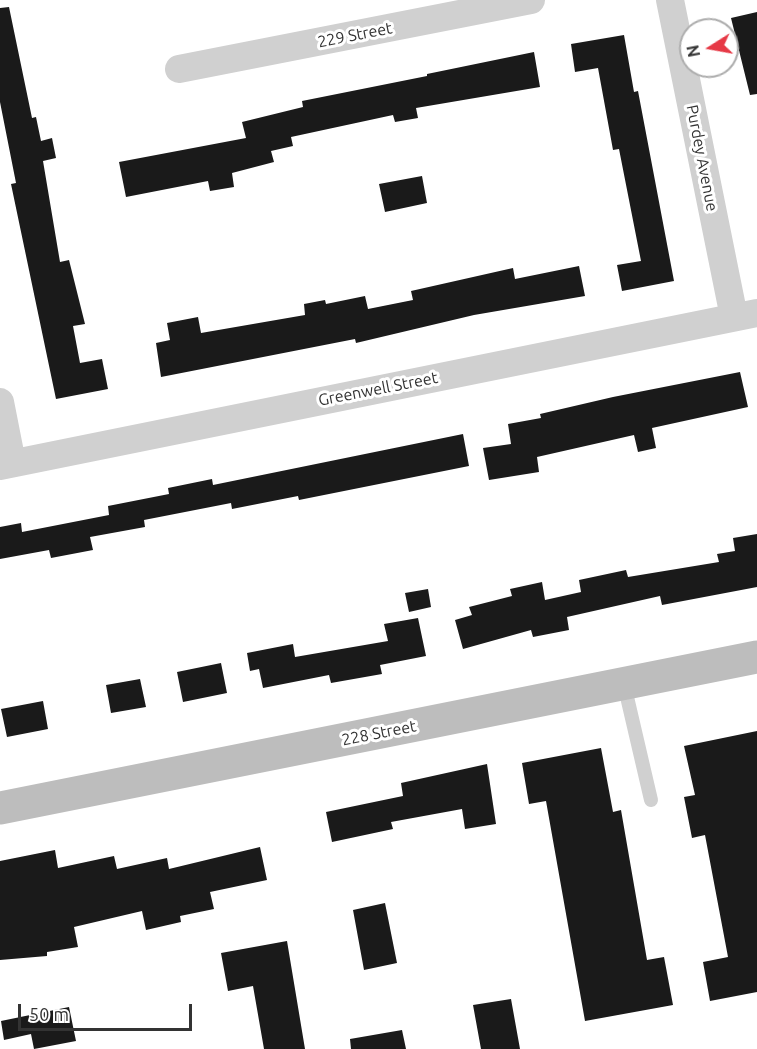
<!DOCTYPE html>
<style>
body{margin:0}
#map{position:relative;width:757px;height:1049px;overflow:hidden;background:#fff;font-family:Ubuntu,sans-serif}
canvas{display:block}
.north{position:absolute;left:679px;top:18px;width:60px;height:60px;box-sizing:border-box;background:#fff;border:2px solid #adadad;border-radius:50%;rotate:259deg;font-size:16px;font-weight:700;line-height:24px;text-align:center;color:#333}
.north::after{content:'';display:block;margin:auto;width:21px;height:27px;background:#e63946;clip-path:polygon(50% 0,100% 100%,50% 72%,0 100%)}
.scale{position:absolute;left:18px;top:1004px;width:174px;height:27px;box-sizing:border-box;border:3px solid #333;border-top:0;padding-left:8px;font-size:18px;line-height:21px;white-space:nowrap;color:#333;-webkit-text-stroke:4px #fff;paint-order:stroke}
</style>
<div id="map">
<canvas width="757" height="1049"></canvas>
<div class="north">N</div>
<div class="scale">50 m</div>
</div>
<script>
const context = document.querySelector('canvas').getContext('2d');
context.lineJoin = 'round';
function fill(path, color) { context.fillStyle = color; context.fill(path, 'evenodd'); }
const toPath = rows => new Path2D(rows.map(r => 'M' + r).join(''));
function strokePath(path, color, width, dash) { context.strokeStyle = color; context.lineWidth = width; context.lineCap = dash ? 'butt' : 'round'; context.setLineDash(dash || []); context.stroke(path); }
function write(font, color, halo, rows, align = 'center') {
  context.font = font + ' Ubuntu,sans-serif'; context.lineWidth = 6; context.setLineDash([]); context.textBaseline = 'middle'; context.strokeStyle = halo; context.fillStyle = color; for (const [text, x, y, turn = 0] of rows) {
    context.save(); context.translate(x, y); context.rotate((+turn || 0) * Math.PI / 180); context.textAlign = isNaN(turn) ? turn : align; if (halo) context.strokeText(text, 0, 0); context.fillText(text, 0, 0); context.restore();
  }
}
fill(toPath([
 [9,7,32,118,36,117,41,141,52,138,56,158,43,161,60,262,69,260,85,324,73,326,80,363,102,359,108,389,56,399,11,184,16,183,0,102,0,8],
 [757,12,757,94,750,95,731,18],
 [624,35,634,92,638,91,674,281,622,291,617,265,641,261,619,149,613,150,598,68,575,72,571,44],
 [534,52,540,87,416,108,418,118,395,122,393,115,291,137,293,146,271,151,274,162,232,173,234,187,210,191,208,181,126,197,119,162,246,138,242,122,303,107,302,101,427,76,427,74],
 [422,176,427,203,385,212,379,184],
 [579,266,585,296,474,315,356,343,355,339,161,377,156,343,170,340,167,323,198,317,201,333,305,315,304,304,325,300,326,304,365,296,368,309,413,300,411,291,513,268,515,279],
 [740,372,748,407,652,428,656,448,638,452,634,435,537,457,539,472,489,480,483,448,511,444,508,424,541,418,540,414,613,397],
 [463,434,469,466,299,500,298,496,232,509,231,503,144,520,145,527,90,537,93,550,51,558,49,550,0,559,0,527,21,523,22,532,109,515,108,506,169,494,168,488,212,479,213,485],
 [757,534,757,587,662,605,660,596,567,617,569,630,533,637,531,630,463,649,455,620,472,615,469,607,512,596,510,589,542,582,545,600,581,592,579,580,626,570,628,577,719,562,717,554,735,551,733,538],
 [428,589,431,607,409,612,405,593],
 [418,618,426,656,380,665,382,674,331,683,329,675,263,688,259,669,250,671,247,653,293,644,295,657,388,641,384,624],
 [221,663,227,693,183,702,177,672],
 [140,679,146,707,111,713,106,685],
 [43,701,48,729,7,737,1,709],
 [757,731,757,992,710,1001,703,962,728,957,705,835,692,838,684,797,695,795,684,746],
 [601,748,613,812,621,810,647,960,664,957,673,1005,585,1021,546,801,529,804,522,763],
 [487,764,496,824,465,829,462,809,391,822,393,829,332,842,326,812,403,796,401,783],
 [260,847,267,880,210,892,214,909,180,916,181,922,146,930,142,911,74,927,78,947,47,952,47,956,0,960,0,861,55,850,58,868,114,856,117,869,167,858,169,869],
 [385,903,397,963,364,970,353,910],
 [287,941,305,1049,264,1049,253,986,228,991,221,953],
 [511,999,520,1049,481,1049,473,1005],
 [69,1007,76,1041,34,1049,31,1034,4,1040,1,1021],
 [402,1030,406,1049,351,1049,350,1039]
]), '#1a1a1a');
strokePath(toPath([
 [624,684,651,800]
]), '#d0d0d0', 14);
strokePath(toPath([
 [670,0,734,317],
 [179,69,531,0],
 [0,402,12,463],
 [0,466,757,313]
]), '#d0d0d0', 28);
strokePath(toPath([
 [0,808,757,657]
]), '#bdbdbd', 33);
write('16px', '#333', '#fff', [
 ["229 Street",355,35,-11],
 ["Purdey Avenue",702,158,79],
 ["Greenwell Street",378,389,-11],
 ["228 Street",379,733,-11]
]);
</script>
